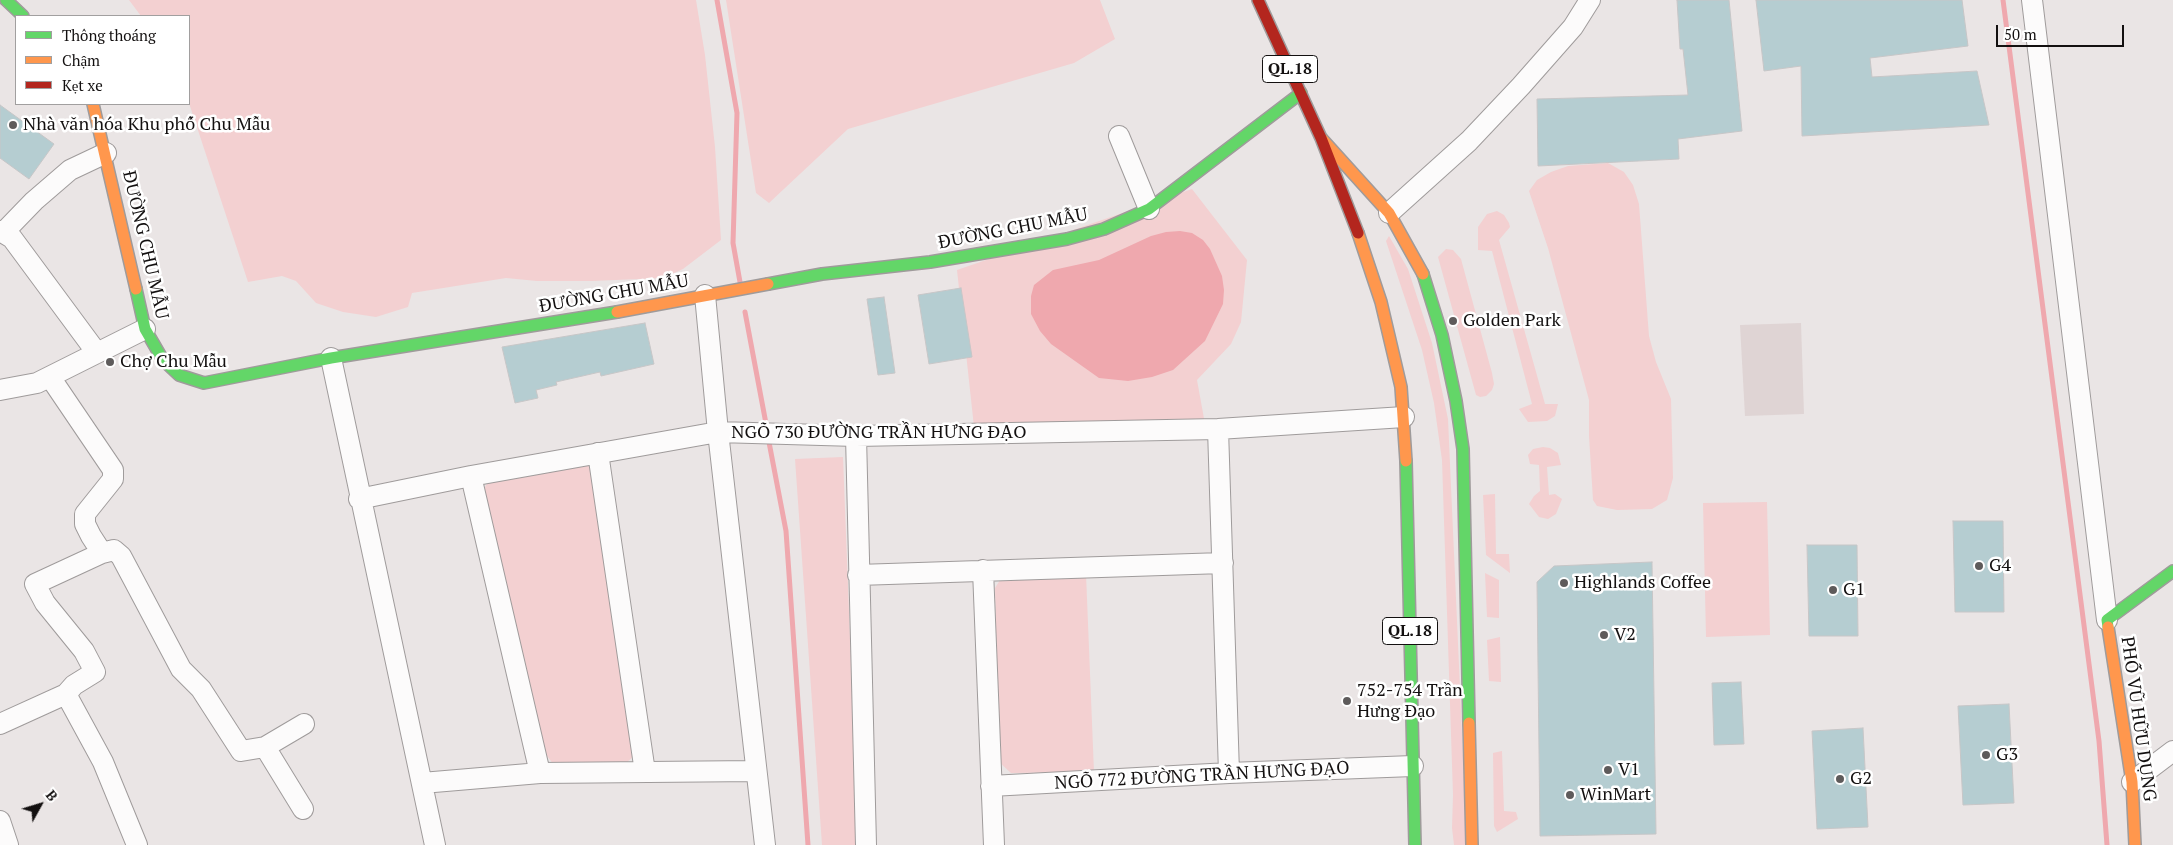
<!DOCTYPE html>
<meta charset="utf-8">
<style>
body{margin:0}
#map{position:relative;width:2173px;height:845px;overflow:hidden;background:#eae5e5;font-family:"PT Serif",serif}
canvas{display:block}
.legend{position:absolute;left:15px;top:15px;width:175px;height:90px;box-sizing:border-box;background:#fff;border:1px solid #a19f9f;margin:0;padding:6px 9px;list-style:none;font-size:15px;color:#131010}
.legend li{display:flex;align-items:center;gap:10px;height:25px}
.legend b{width:25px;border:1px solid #a19f9f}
.north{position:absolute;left:15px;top:780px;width:50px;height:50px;-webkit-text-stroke:4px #fff;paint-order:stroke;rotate:51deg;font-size:14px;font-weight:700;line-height:20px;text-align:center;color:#131010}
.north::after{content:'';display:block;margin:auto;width:18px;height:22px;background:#131010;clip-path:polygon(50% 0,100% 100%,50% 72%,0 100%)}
.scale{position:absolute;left:1996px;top:25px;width:128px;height:22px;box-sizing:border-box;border:2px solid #131010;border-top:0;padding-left:6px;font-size:15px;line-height:18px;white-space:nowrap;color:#131010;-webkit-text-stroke:4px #fff;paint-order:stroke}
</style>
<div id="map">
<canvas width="2173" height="845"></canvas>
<ul class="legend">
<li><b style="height:6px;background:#63d668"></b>Thông thoáng</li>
<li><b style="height:6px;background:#ff974d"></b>Chậm</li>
<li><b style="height:6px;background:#b3261e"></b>Kẹt xe</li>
</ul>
<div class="north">B</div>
<div class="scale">50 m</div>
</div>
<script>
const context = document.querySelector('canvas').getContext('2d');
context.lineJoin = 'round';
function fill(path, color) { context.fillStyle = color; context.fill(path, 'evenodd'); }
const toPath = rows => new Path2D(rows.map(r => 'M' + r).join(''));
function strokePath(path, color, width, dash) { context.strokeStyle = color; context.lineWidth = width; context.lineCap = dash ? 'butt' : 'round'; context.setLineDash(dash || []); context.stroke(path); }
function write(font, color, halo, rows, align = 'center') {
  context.font = font + ' "PT Serif",serif'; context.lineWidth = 5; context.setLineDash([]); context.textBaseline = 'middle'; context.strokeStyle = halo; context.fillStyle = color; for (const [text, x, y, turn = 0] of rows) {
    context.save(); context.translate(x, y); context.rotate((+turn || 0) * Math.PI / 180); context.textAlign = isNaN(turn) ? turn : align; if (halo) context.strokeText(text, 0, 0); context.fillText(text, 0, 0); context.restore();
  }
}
fill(toPath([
 [1801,323,1804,414,1745,416,1740,325]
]), '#dfd4d4');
fill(toPath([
 [129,0,696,0,705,55,715,147,721,240,683,269,663,278,592,281,537,281,506,278,412,293,408,307,376,317,343,312,316,303,296,281,282,276,248,282,189,103,189,16,141,16],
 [726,0,1100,0,1115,39,1074,63,848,129,769,203,756,193],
 [1608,163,1624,172,1633,185,1639,204,1649,336,1656,362,1671,399,1673,478,1667,500,1652,509,1617,510,1597,506,1593,500,1589,436,1589,400,1548,248,1529,191,1537,180,1551,172,1568,166],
 [1192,189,1247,260,1241,322,1231,344,1197,380,1205,424,974,427,957,270],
 [1497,211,1504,215,1509,223,1510,227,1499,240,1545,404,1558,404,1555,416,1547,421,1528,422,1519,409,1532,404,1492,251,1478,250,1478,227,1487,214],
 [1389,236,1408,269,1432,343,1448,419,1467,845,1454,845,1452,828,1453,795,1442,460,1434,403,1422,350,1386,241],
 [1446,249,1453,250,1461,259,1492,373,1494,384,1492,390,1486,396,1480,397,1476,395,1438,257],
 [1543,447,1550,448,1558,453,1561,465,1547,467,1549,495,1555,494,1562,499,1556,514,1548,519,1539,517,1529,504,1534,496,1540,491,1539,465,1530,464,1528,455,1533,449],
 [843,457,858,845,822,845,795,459],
 [587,465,593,470,634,756,625,764,557,769,547,756,544,747,483,492,486,485,493,478],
 [1495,494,1496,554,1509,554,1510,573,1486,555,1483,495],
 [1767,502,1770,635,1706,637,1703,503],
 [1485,573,1499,580,1499,618,1487,617],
 [1086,574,1094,772,1011,773,999,762,995,588,1002,577],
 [1500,637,1501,682,1489,681,1487,640],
 [1502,751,1504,811,1516,812,1518,819,1497,832,1494,826,1493,753]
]), '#f3d0d1');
fill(toPath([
 [1180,231,1192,233,1203,240,1210,249,1222,276,1224,290,1223,304,1205,341,1173,370,1152,377,1128,381,1099,378,1051,344,1040,331,1031,314,1031,296,1034,285,1053,270,1099,260,1151,236,1166,232]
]), '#efa8ae');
strokePath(toPath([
 [717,0,737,113,733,243,740,282],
 [2003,0,2099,741,2107,845],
 [745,312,767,429],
 [768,437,786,531,808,845]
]), '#efa8ae', 5);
const building = toPath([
 [1677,0,1729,0,1742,131,1678,139,1679,159,1538,166,1537,99,1688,95,1683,49,1680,49,1677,0],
 [1756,0,1962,0,1968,46,1870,58,1872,77,1977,71,1989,125,1802,136,1801,66,1764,71,1756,0],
 [0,105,54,144,29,179,0,158,0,105],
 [961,288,972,357,929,364,918,295,961,288],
 [884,297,895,373,878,375,867,299,884,297],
 [645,323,654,364,601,376,600,372,556,382,557,385,536,390,538,398,515,403,502,347,645,323],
 [1953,521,2003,521,2004,612,1955,612,1953,521],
 [1807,545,1857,545,1858,636,1809,636,1807,545],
 [1652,562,1656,834,1540,836,1537,582,1554,566,1652,562],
 [1741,682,1744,744,1714,745,1712,683,1741,682],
 [2009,704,2014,803,1963,805,1958,706,2009,704],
 [1863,728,1868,827,1817,829,1812,731,1863,728]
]);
fill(building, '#b5cdd1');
strokePath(building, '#c7c6c7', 1);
const street = toPath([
 [2032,0,2107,620],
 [1119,136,1149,209],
 [1389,213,1469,141,1521,86,1573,27,1590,0],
 [0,231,12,238,97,353],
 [3,233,34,201,70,170,106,153],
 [705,295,718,432,765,845],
 [331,358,435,845],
 [50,377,113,470,113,479,85,514,85,524,91,536,102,553,114,550,121,556,181,669,201,689,241,751,265,747,303,809],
 [0,390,37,383,145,329],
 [1218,429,1229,773],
 [856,436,866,845],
 [598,453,645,772],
 [471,476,540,773],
 [359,499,471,476,718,432,856,436,1218,429,1404,417],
 [983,570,994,845],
 [858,575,1223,563],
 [66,694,74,685,95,672,84,651,45,603,35,584,102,553],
 [0,724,66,694,103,762,137,845],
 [265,747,304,724],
 [2132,782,2173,751],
 [422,783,540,773,756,771],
 [991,786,1229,773,1413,766],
 [0,821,8,845]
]);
const fast = toPath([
 [6,0,23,16],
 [1423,274,1442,335,1456,401,1463,449,1469,723],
 [768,284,822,274,930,262,1067,239,1104,229,1149,209,1301,93],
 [136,289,145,329,163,360,179,375,204,383,331,358,617,312],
 [1406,461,1415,845],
 [2108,627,2107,620,2173,571]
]);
const slow = toPath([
 [93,104,136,289],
 [1322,139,1389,213,1423,274],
 [1358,233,1381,302,1401,387,1406,461],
 [617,312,768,284],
 [2108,627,2132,782,2135,845],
 [1469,723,1472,845]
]);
const jam = toPath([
 [1258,0,1321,138,1358,233]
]);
strokePath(street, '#9f9b9b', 22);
strokePath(fast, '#9f9b9b', 14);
strokePath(slow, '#9f9b9b', 14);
strokePath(jam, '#9f9b9b', 14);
strokePath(street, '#fcfbfb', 20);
strokePath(fast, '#63d668', 11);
strokePath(slow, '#ff974d', 11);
strokePath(jam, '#b3261e', 11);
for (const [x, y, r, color] of [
 [13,125,5,"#5e5b5b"],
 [1453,321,5,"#5e5b5b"],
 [110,362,5,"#5e5b5b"],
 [1979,566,5,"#5e5b5b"],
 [1564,583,5,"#5e5b5b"],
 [1833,590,5,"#5e5b5b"],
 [1604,635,5,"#5e5b5b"],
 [1347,701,5,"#5e5b5b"],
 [1986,755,5,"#5e5b5b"],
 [1608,770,5,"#5e5b5b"],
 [1840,779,5,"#5e5b5b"],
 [1570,795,5,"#5e5b5b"]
]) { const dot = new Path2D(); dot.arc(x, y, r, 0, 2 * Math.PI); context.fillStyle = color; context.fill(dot); strokePath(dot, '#fff', 2); }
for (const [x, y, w] of [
 [1290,69,55],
 [1410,631,55]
]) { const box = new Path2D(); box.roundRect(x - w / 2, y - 13.5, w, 27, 4); context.fillStyle = '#fff'; context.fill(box); strokePath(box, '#131010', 1); }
write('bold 16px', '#131010', null, [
 ["QL.18",1290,69],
 ["QL.18",1410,631]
]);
write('18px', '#131010', '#fff', [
 ["Nhà văn hóa Khu phố Chu Mẫu",23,125],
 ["Golden Park",1463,321],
 ["Chợ Chu Mẫu",120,362],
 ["G4",1989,566],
 ["Highlands Coffee",1574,583],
 ["G1",1843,590],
 ["V2",1614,635],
 ["752-754 Trần",1357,691],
 ["Hưng Đạo",1357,712],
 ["G3",1996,755],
 ["V1",1618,770],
 ["G2",1850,779],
 ["WinMart",1580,795]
], 'left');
write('18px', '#131010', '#fff', [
 ["ĐƯỜNG CHU MẪU",1013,229,-11],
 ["ĐƯỜNG CHU MẪU",145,245,77],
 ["ĐƯỜNG CHU MẪU",614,294,-10],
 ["NGÕ 730 ĐƯỜNG TRẦN HƯNG ĐẠO",879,433],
 ["PHỐ VŨ HỮU DỤNG",2138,719,82],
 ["NGÕ 772 ĐƯỜNG TRẦN HƯNG ĐẠO",1202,776,-3]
]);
</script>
